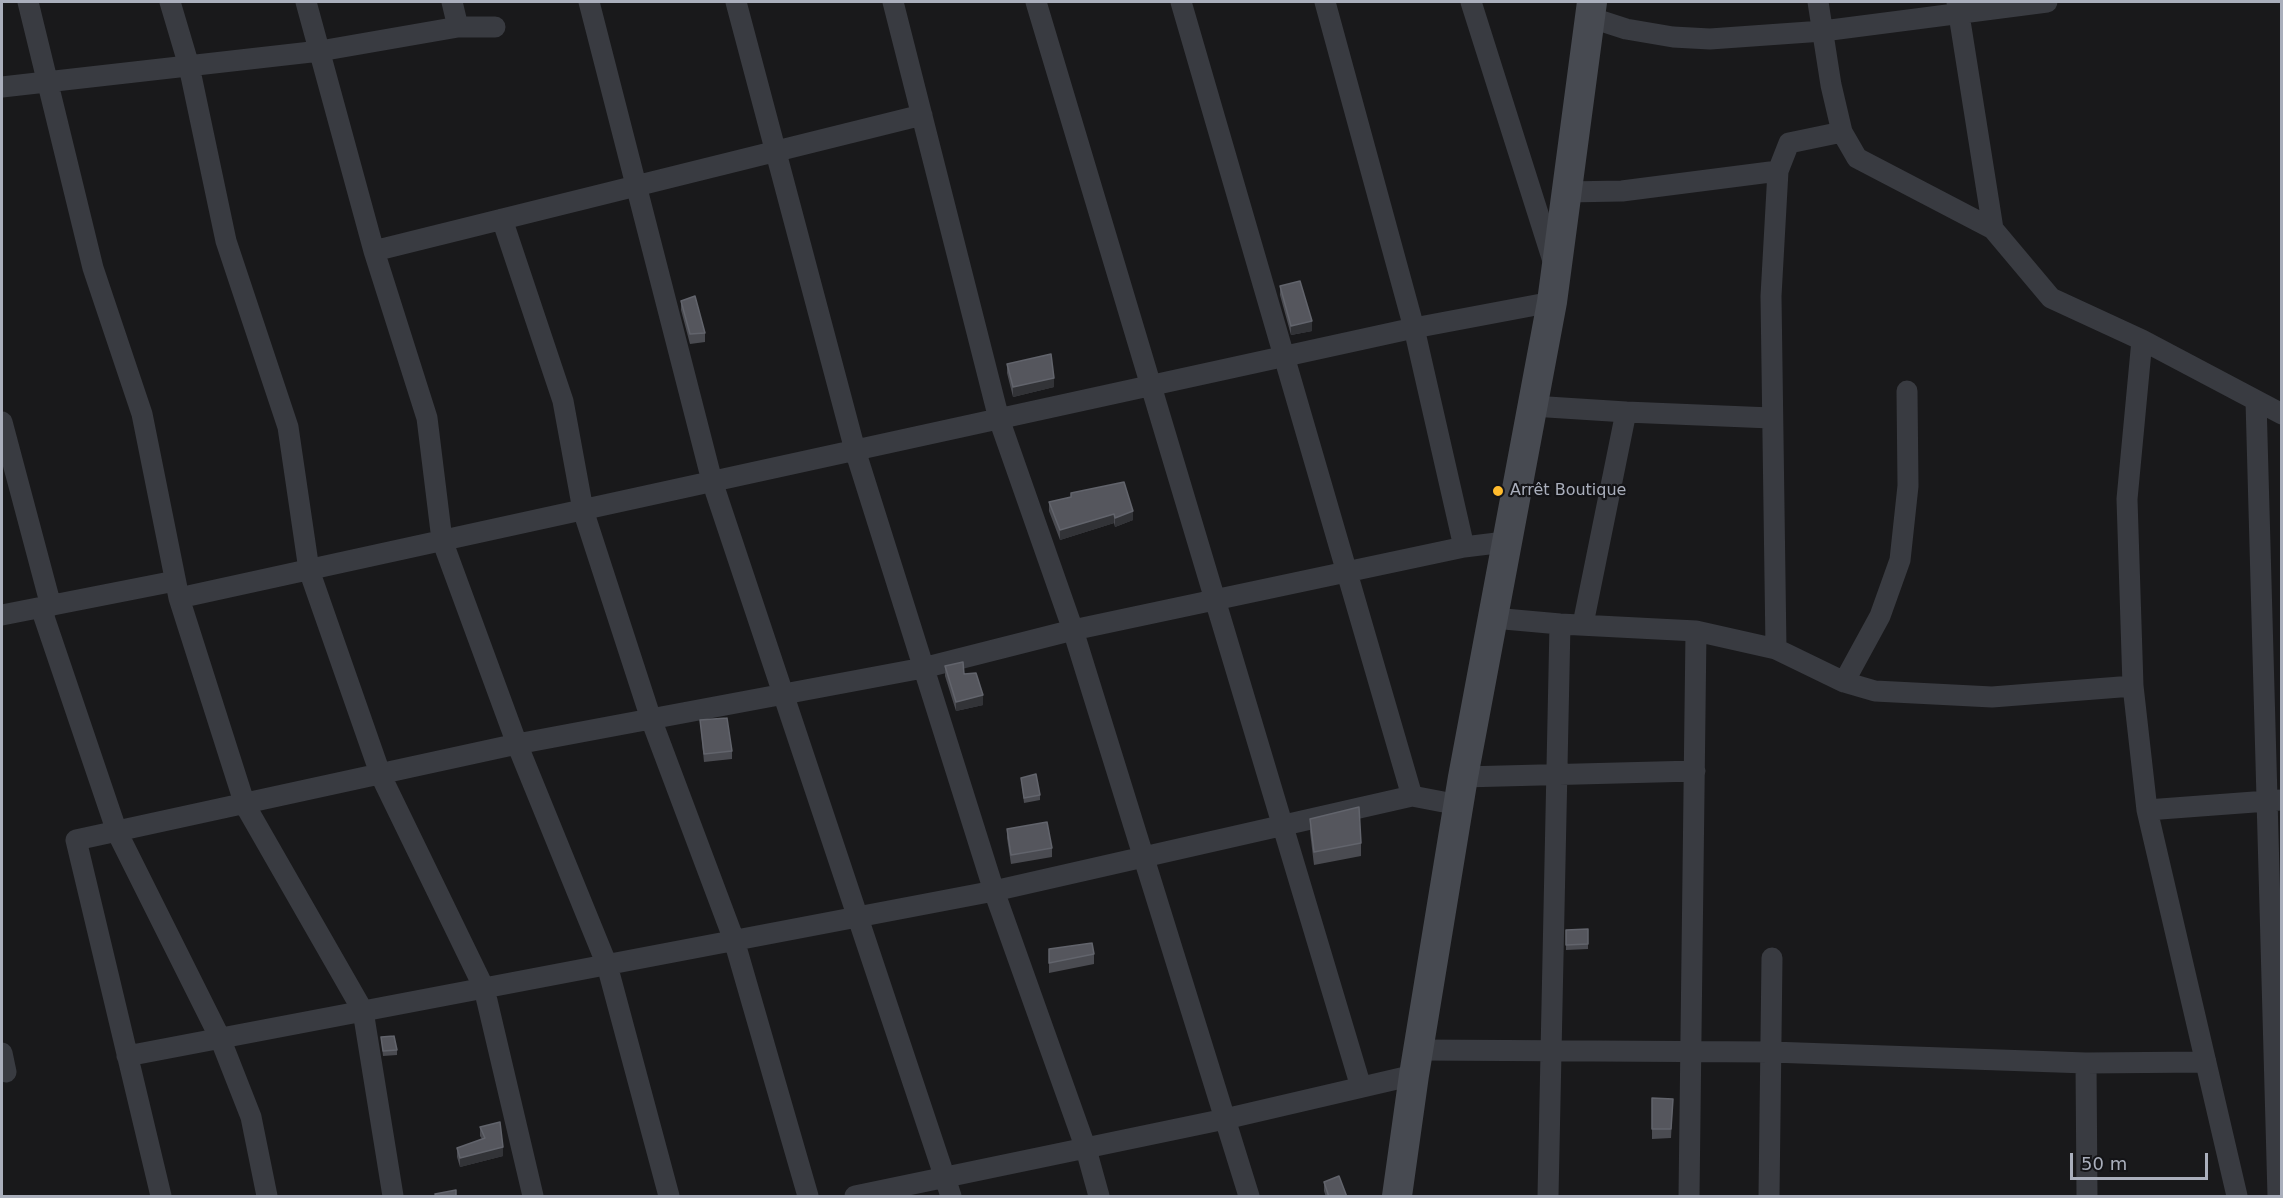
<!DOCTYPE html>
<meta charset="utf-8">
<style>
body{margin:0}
#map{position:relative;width:2283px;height:1198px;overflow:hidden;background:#19191b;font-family:"DejaVu Sans",sans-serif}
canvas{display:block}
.frame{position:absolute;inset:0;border:3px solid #aaafbc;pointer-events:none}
.scale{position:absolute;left:2070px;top:1153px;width:138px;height:27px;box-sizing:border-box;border:3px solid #aaafbc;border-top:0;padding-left:8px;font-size:18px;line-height:21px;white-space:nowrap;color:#aaafbc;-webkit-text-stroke:4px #141417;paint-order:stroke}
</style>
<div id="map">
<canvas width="2283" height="1198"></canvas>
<div class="frame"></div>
<div class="scale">50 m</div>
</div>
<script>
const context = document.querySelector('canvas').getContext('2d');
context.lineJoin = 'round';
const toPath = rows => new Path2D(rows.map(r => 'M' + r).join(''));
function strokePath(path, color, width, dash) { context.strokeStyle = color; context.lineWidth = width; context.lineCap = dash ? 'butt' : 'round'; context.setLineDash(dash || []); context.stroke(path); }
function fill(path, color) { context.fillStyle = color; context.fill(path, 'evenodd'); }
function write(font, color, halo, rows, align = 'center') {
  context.font = font + ' "DejaVu Sans",sans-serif'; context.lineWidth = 4.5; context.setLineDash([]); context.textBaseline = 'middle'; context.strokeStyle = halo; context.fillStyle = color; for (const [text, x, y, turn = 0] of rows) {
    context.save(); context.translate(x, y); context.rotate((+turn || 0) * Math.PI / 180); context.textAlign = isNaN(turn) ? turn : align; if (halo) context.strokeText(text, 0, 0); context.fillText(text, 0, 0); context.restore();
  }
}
strokePath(toPath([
 [28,2,93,268,142,414,179,598,245,805,363,1011,393,1196],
 [170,2,189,66,226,241,288,427,309,570,381,776,484,988,533,1196],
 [306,2,374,251,427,418,442,540,517,744,607,965,669,1196],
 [452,2,458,27],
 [589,2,712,481,951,1196],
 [736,2,855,450,994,891,1086,1149,1099,1196],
 [893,2,999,419,1073,630,1249,1196],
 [1036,2,1361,1087],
 [1181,2,1412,796],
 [1325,2,1414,328,1464,547],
 [1471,2,1554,264],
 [1818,2,1831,85,1842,132,1857,158,1993,229,2051,298,2142,340,2282,414],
 [1957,2,1993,229],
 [1589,17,1626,29,1673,37,1710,39,1823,31,2047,2],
 [2,87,320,51,458,27,495,27],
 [1566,192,1622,191,1778,171],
 [502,219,563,401,583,510,651,719,734,940,808,1196],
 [374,251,922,115],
 [2142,340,2127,499,2133,686,2147,810,2237,1196],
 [2256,401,2278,1196],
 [1532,406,1626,412,1583,624],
 [1626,412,1771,418],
 [2,422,51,606],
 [179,598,1414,328,1552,302],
 [41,608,117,832,220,1038,251,1117,267,1196],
 [2,615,175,581],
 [1493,618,1560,624,1696,631,1776,649,1844,682,1875,691,1992,697,2133,686],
 [1776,649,1771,296,1778,171,1789,143,1842,132],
 [1844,682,1880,616,1900,560,1908,486,1907,391],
 [1463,777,1695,771],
 [2147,810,2281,800],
 [1417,1050,1771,1052,2086,1063,2206,1062],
 [2,1053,6,1072],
 [127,1056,994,891,1412,796,1459,805],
 [2086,1063,2087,1196],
 [161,1196,76,840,517,744,923,668,1073,630,1464,547,1505,542],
 [855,1196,1225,1119,1414,1075],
 [1548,1196,1560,624],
 [1689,1196,1696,631],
 [1769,1196,1772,958]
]), '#393b41', 21);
strokePath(toPath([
 [1397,1196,1414,1075,1463,777,1552,302,1592,2]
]), '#474a51', 30);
fill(toPath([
 [1280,286,1312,331,1291,335,1280,295],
 [681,301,705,333,705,342,690,344,681,310],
 [1007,364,1054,387,1013,397,1007,373],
 [1071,497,1133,520,1115,527,1114,523,1060,540,1049,511,1049,502],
 [945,666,964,674,983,705,956,711,945,676],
 [700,720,732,751,732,759,704,762],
 [1021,778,1040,795,1040,800,1024,803],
 [1310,819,1361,843,1361,856,1314,865,1310,832],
 [1007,829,1052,848,1052,857,1011,864,1007,838],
 [1588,929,1588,949,1566,950,1566,930],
 [1049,949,1094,954,1094,964,1049,973],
 [381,1037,397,1050,397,1055,383,1056],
 [1652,1098,1673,1099,1671,1138,1652,1139],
 [480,1127,503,1156,460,1167,457,1157,457,1148,482,1139,480,1136],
 [1324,1182,1347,1197,1326,1197,1324,1191]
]), '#4a4b51');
fill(toPath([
 [1312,321,1312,331,1291,335,1291,326],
 [1054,378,1054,387,1013,397,1013,387],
 [1133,511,1133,520,1115,527,1115,518],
 [1114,514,1114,523,1060,540,1060,530],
 [983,695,983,705,956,711,956,702],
 [503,1147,503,1156,460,1167,460,1158]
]), '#323337');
const building = toPath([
 [1300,281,1312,321,1291,326,1280,286,1300,281],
 [695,296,705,333,690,334,681,301,695,296],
 [1051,354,1054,378,1013,387,1007,364,1051,354],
 [1124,482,1133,511,1115,518,1114,514,1060,530,1049,502,1071,497,1071,493,1124,482],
 [963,662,964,674,976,673,983,695,956,702,945,666,963,662],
 [727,718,732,751,704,754,700,720,727,718],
 [1036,774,1040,795,1024,798,1021,778,1036,774],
 [1359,807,1361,843,1314,852,1310,819,1359,807],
 [1047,822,1052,848,1011,855,1007,829,1047,822],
 [1588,929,1588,944,1566,945,1566,930,1588,929],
 [1092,943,1094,954,1049,963,1049,949,1092,943],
 [394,1036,397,1050,383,1051,381,1037,394,1036],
 [1652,1098,1673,1099,1671,1129,1652,1129,1652,1098],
 [500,1122,503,1147,460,1158,457,1148,485,1138,480,1127,500,1122],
 [1339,1176,1347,1197,1329,1197,1324,1182,1339,1176],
 [456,1190,456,1197,436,1197,435,1194,456,1190]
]);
fill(building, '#55565d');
strokePath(building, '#62646c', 1.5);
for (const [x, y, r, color] of [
 [1498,491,6,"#ffbb2d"]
]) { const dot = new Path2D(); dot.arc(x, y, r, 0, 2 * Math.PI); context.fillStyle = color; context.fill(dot); strokePath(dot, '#141417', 2); }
write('16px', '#aaafbc', '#141417', [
 ["Arrêt Boutique",1510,491]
], 'left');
</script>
